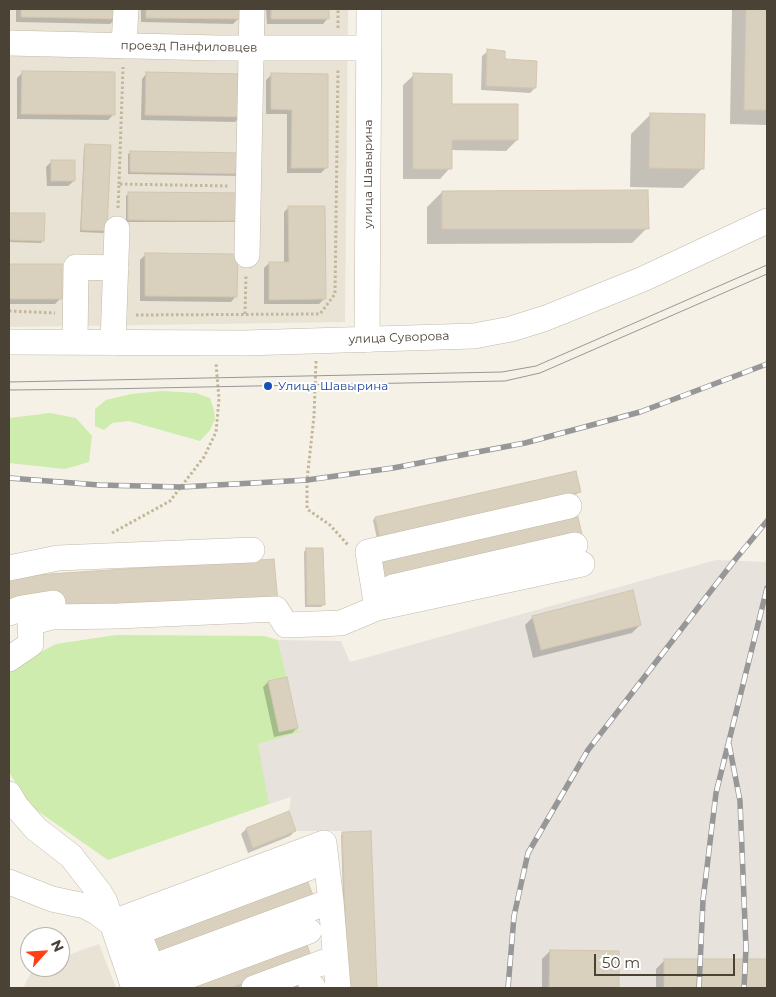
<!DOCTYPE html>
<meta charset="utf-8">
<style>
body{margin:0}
#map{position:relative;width:776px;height:997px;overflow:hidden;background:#f5f1e7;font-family:Montserrat,sans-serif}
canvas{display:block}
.frame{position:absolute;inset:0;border:10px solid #494235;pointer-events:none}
.north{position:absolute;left:20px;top:927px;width:50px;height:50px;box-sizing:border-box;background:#fff;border:1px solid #b6b3ae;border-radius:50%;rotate:64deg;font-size:14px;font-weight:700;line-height:20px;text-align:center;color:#494235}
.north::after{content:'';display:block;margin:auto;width:18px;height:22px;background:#ff4014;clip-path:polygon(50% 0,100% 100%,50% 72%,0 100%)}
.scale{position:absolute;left:594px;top:954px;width:141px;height:22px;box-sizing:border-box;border:2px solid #494235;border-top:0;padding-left:6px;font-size:15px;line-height:18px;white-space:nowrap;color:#494235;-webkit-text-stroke:4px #fff;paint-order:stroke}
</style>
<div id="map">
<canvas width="776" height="997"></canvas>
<div class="frame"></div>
<div class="north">N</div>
<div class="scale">50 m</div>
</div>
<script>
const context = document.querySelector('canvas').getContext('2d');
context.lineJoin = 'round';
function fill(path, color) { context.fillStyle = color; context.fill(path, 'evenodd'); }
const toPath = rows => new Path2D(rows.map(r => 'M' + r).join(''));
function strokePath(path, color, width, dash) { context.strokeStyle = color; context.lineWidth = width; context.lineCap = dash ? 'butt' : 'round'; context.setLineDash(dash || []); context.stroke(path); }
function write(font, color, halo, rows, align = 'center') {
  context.font = font + ' Montserrat,sans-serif'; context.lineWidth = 4; context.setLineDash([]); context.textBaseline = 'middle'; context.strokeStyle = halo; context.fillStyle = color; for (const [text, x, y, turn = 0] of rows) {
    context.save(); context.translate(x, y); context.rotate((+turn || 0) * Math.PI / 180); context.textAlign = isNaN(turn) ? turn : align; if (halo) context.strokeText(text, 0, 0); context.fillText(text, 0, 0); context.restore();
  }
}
fill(toPath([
 [9,9,348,9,345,322,9,327],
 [99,944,116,988,23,988,34,967,60,967,60,958]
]), '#e9e3d5');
fill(toPath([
 [716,560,767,562,767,988,377,988,371,831,296,831,289,811,291,797,269,804,257,744,299,731,278,640,341,641,350,662]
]), '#e7e2dc');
fill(toPath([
 [162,391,196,393,210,398,214,410,215,419,210,430,200,441,129,421,112,423,104,430,95,426,95,409,106,400,131,394],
 [50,413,76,418,92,436,89,462,65,469,9,463,9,418],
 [116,635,264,636,278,640,299,732,258,744,269,804,108,860,29,805,9,772,9,669,56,644]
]), '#cdecad');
fill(toPath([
 [16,9,116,9,116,19,110,24,16,22],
 [141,9,239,9,238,19,233,24,141,22],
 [266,9,328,9,328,18,323,24,267,24],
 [732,9,767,9,767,125,730,124],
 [488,51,504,61,535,88,530,93,481,90,482,56],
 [22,73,113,115,108,120,17,119,17,78],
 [147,73,240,117,235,122,141,120,142,79],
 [272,74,326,168,321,173,287,173,287,114,266,114,266,80],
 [414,75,450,105,517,140,506,151,450,150,450,168,440,179,403,179,403,85],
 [650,115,702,169,683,188,630,187,631,134],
 [86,145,106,231,103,233,80,232,84,148],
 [131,152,244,154,242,176,128,174,128,154],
 [52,161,74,181,68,186,47,186,46,167],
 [442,192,647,228,632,243,427,244,427,207],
 [128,194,241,195,239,222,126,222,126,196],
 [289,207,324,299,319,304,264,304,264,268,269,263,284,263,284,212],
 [9,214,43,215,43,240,41,243,9,242],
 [145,255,236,296,231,302,140,301,140,260],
 [9,265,60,265,61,298,55,304,9,304],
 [579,492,577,494,377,539,373,520,375,518],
 [306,549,324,604,321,607,305,607,304,552],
 [533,617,640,625,632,633,533,658,525,625],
 [268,682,297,728,292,733,274,737,263,687],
 [288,813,295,831,290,836,248,853,241,834,246,829],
 [370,832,376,988,346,988,341,835,343,833],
 [316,876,307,882,305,962,237,988,140,988],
 [550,951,618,952,618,988,542,988,542,959],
 [664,961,767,961,767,988,656,988,656,969],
 [314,978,318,988,287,988]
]), '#0003');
const building = toPath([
 [21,9,117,9,117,19,21,17,21,9],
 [146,9,240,9,240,19,146,18,146,9],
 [271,9,329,9,329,19,271,19,271,9],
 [746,9,767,9,767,110,744,110,746,9],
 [487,49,505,51,505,59,537,61,536,88,486,86,487,49],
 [22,71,115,72,115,115,21,114,22,71],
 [146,72,242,74,241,117,145,115,146,72],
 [271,73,328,74,328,168,291,168,292,110,271,109,271,73],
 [413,73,452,74,452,104,518,104,518,140,452,140,452,169,413,169,413,73],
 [650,113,705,114,704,169,649,168,650,113],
 [85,144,111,145,107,231,81,230,85,144],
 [130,151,246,153,245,174,130,172,130,151],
 [51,160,75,160,75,181,51,181,51,160],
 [648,190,649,229,442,229,442,191,648,190],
 [128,192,242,193,242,221,128,220,128,192],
 [288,206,325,206,326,299,269,300,269,262,289,262,288,206],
 [9,213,45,213,44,241,9,240,9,213],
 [145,253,238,254,237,297,145,296,145,253],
 [9,264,62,264,62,299,9,299,9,264],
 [576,471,581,492,380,538,375,517,576,471],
 [578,517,587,557,387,599,379,558,578,517],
 [306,548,323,548,325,605,307,605,306,548],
 [274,559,278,602,9,621,9,580,20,576,274,559],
 [633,590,641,625,541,650,532,616,633,590],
 [287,677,298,728,279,732,268,681,287,677],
 [289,811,296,831,253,848,246,828,289,811],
 [371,831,377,988,348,988,342,832,371,831],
 [307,880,314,898,305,940,312,958,230,988,147,988,125,929,307,880],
 [550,950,619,951,619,988,549,988,550,950],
 [664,959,767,959,767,988,664,988,664,959]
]);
fill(building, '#dad0be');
strokePath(building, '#d3c6ae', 1);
const minor = toPath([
 [9,43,218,48,369,48],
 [124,46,126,9],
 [247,255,252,9],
 [367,340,369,9],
 [9,342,245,343,474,336,511,329,546,318,643,279,767,221],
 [75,343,76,267,116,268],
 [113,343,117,229],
 [9,568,58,558,252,550],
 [393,587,575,545],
 [377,608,368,552,569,506],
 [9,613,22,608,53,603],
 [9,659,31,644,30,623,52,617,118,616,276,609,286,625,341,623,377,608,582,564],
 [9,794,16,806,36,829,71,856,99,892,105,902,134,988],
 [9,882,52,899,85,906,98,913,111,923],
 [111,923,324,843,331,901,338,988],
 [163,963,331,901],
 [159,987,309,931],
 [160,988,138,932,308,868],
 [254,988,335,958],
 [311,988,313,987]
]);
strokePath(minor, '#c1baa9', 26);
strokePath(toPath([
 [338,28,338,9],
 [119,184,123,67],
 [118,208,119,184,228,186],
 [9,311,55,313],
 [245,314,246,274],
 [136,315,320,314,335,294,338,69],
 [316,361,314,416,307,480,307,509,330,525,348,545],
 [112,533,170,501,204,457,216,432,219,399,216,363]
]), '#c4b699', 3, [2.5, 2.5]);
strokePath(minor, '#fff', 25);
strokePath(toPath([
 [9,382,502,372,536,366,767,265],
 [9,390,103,389,505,381,540,373,767,274]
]), '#979797', 1);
const rail = toPath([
 [9,478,99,485,181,487,307,480,393,468,525,443,640,412,767,364],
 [729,744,740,801,746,948,744,988],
 [508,988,514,916,528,853,588,750,734,561,767,521],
 [699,988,703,900,716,793,767,588]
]);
strokePath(rail, '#979797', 5.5);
strokePath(rail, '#fff', 4, [11]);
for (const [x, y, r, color] of [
 [268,386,5,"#1a4fb4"]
]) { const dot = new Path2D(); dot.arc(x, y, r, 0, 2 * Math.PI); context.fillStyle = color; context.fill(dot); strokePath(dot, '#fff', 2); }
write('12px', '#494235', '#fff', [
 ["проезд Панфиловцев",189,47,1],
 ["улица Шавырина",368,174,-90],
 ["улица Суворова",399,338,-2]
]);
write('12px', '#164399', '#fff', [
 ["Улица Шавырина",278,386]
], 'left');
</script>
